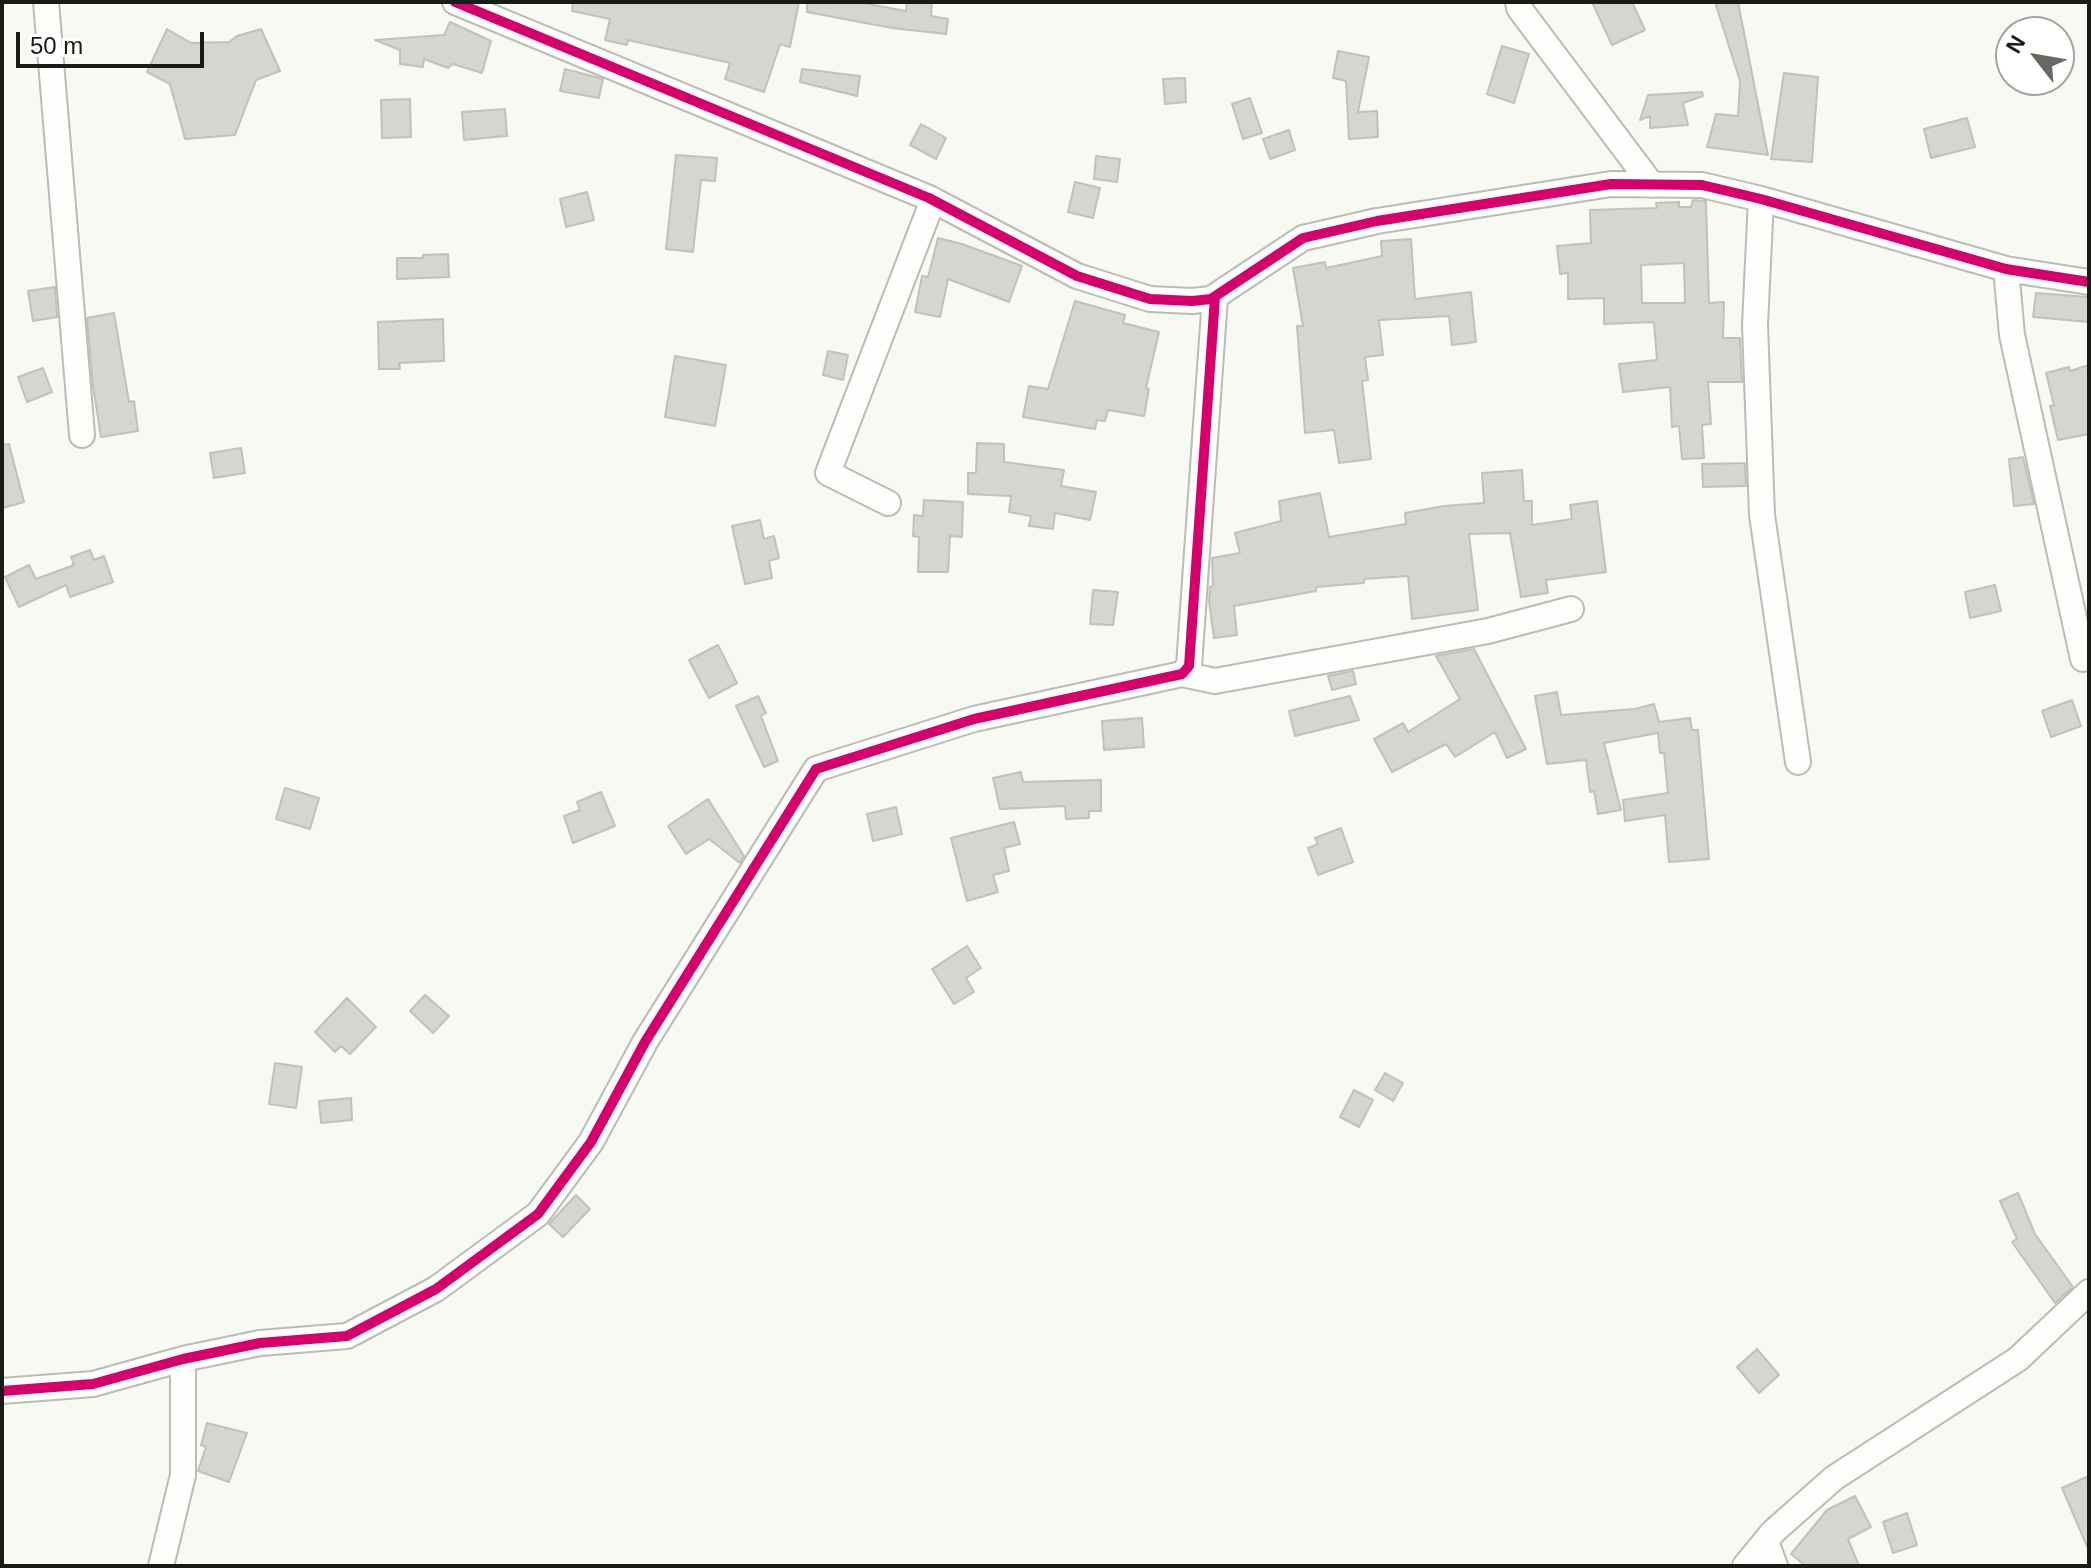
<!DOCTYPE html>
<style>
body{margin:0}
#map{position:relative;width:2091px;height:1568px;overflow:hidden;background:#f6faf2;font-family:Helvetica,sans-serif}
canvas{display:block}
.frame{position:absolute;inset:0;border:4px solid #191c16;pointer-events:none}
.north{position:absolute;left:1995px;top:16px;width:80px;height:80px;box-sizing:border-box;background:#fff;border:2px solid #a3a4a2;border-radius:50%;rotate:301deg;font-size:22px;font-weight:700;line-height:32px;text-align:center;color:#191c16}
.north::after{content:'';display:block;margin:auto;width:28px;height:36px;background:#666a63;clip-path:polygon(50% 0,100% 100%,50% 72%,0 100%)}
.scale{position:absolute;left:16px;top:32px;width:188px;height:36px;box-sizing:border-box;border:4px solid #191c16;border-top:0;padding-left:10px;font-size:24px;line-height:28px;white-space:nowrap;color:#191c16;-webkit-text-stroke:6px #fff;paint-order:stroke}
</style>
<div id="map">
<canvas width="2091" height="1568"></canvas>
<div class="frame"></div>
<div class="north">N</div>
<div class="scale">50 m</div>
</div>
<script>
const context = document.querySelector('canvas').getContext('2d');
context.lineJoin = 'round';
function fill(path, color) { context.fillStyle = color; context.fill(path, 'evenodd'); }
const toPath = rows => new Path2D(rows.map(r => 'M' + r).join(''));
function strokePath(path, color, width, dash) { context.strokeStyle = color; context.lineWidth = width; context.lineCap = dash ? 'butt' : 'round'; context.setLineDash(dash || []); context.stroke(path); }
const building = toPath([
 [573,2,799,2,790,47,780,44,764,92,725,79,730,63,628,40,627,45,605,40,610,19,572,11,573,2],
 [807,2,857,2,906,11,907,2,932,2,931,16,948,19,946,34,892,28,807,12,807,2],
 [1592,2,1632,2,1645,30,1612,45,1592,2],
 [1715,2,1738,2,1768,155,1707,147,1716,114,1738,116,1740,81,1715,2],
 [450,22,491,41,482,73,453,64,448,68,424,59,423,67,400,64,400,50,375,40,444,35,450,22],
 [167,29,191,43,229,42,237,36,261,29,280,71,256,80,235,135,185,139,170,84,147,72,167,29],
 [1502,46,1529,54,1514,103,1487,94,1502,46],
 [1338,51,1369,57,1358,112,1377,111,1378,137,1349,139,1346,81,1333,78,1338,51],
 [565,69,603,79,599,98,560,91,565,69],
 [802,69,860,76,857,96,800,82,802,69],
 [1784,73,1818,77,1812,162,1771,159,1784,73],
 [1185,78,1186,102,1165,104,1163,79,1185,78],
 [1702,92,1703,96,1683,103,1688,125,1650,128,1650,116,1640,120,1648,95,1702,92],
 [1250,98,1262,133,1243,139,1232,104,1250,98],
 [410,99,411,137,382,138,381,100,410,99],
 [505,109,507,136,464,140,462,112,505,109],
 [1967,118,1975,147,1931,158,1924,129,1967,118],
 [921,124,946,138,936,159,910,145,921,124],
 [1289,130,1295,150,1270,159,1263,139,1289,130],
 [676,155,717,158,715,181,701,180,693,252,666,249,676,155],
 [1096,156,1120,159,1117,182,1094,179,1096,156],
 [1075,182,1100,188,1093,218,1068,212,1075,182],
 [587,192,594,220,566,227,560,199,587,192],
 [1693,200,1706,201,1709,303,1724,302,1723,338,1740,338,1742,382,1708,382,1711,424,1702,425,1704,458,1682,459,1679,426,1672,427,1670,387,1623,392,1619,364,1657,360,1654,322,1604,324,1604,298,1568,299,1568,273,1560,274,1557,246,1591,243,1590,210,1657,208,1656,203,1679,202,1679,207,1691,207,1693,200],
 [1684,263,1685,303,1642,303,1641,265,1684,263],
 [938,238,962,244,1022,266,1009,302,948,279,940,317,915,312,922,276,928,277,938,238],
 [1411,239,1415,299,1471,292,1476,342,1452,345,1449,316,1379,320,1383,355,1365,357,1368,380,1362,381,1371,459,1339,463,1334,430,1305,433,1297,326,1303,326,1293,268,1325,262,1326,268,1382,256,1381,241,1411,239],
 [448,254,449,277,397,279,397,258,423,258,423,255,448,254],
 [55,287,57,317,33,321,28,291,55,287],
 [2036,293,2089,297,2089,322,2033,317,2036,293],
 [1075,301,1125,315,1123,323,1159,332,1146,388,1149,389,1144,416,1108,410,1105,421,1097,420,1095,429,1023,417,1029,386,1048,389,1075,301],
 [114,313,129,402,134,401,138,431,101,437,93,386,87,318,114,313],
 [443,319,444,361,399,363,400,369,379,369,378,322,443,319],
 [828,351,848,355,843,380,823,375,828,351],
 [675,356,726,365,715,426,665,417,675,356],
 [2089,365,2089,434,2058,440,2050,406,2054,405,2046,373,2069,367,2070,371,2089,365],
 [43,368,52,392,27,402,18,377,43,368],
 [977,443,1004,444,1004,462,1064,470,1061,486,1096,492,1090,520,1055,513,1053,529,1029,526,1031,516,1009,512,1011,496,968,494,968,473,976,473,977,443],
 [9,444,24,502,2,508,2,445,9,444],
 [241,448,245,473,214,478,210,453,241,448],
 [2023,457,2034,504,2014,506,2009,459,2023,457],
 [1745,463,1746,486,1703,487,1702,464,1745,463],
 [1522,470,1524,501,1532,501,1532,525,1572,519,1570,505,1597,501,1606,572,1546,580,1548,593,1521,597,1510,533,1469,534,1478,610,1412,619,1408,576,1364,579,1364,583,1316,587,1316,591,1234,606,1237,635,1214,638,1209,601,1210,587,1213,586,1212,558,1240,553,1235,533,1281,521,1279,501,1320,493,1329,537,1406,524,1405,513,1444,506,1484,503,1482,473,1522,470],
 [924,500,963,502,962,537,950,536,948,572,918,572,919,537,913,536,914,515,923,516,924,500],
 [760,520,764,539,774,536,779,558,769,561,772,578,745,584,732,526,760,520],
 [90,550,94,560,104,556,113,582,70,597,66,585,19,607,5,577,29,565,36,579,74,565,71,557,90,550],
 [1995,585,2001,611,1970,618,1965,592,1995,585],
 [1093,590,1118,592,1113,625,1090,624,1093,590],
 [718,645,737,683,709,698,689,660,718,645],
 [1474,649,1526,749,1507,758,1495,732,1455,757,1446,744,1392,772,1374,739,1403,723,1408,732,1460,699,1436,656,1474,649],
 [1353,671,1356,684,1332,690,1328,676,1353,671],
 [1557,692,1561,715,1635,709,1654,704,1659,722,1690,718,1692,730,1698,730,1709,859,1669,862,1665,815,1625,821,1623,800,1668,793,1664,753,1660,753,1658,733,1604,743,1621,810,1598,814,1594,791,1590,792,1586,760,1547,764,1535,696,1557,692],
 [758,696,766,713,761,716,778,761,764,767,736,706,758,696],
 [1350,696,1359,720,1295,736,1289,711,1350,696],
 [2072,700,2081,726,2051,737,2042,711,2072,700],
 [1142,718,1144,747,1104,750,1102,721,1142,718],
 [1021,772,1023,782,1101,780,1101,811,1089,811,1089,818,1066,819,1065,806,1000,809,993,778,1021,772],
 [285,788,319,798,310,829,276,819,285,788],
 [601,792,615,826,573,843,564,816,580,810,577,802,601,792],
 [708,799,744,856,740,863,709,839,686,854,668,826,708,799],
 [896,807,902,834,873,841,867,814,896,807],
 [1014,822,1020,844,1004,848,1009,871,993,875,998,892,967,901,951,838,1014,822],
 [1341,828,1353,862,1318,875,1308,848,1318,844,1315,838,1341,828],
 [967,946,981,968,966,978,974,992,954,1004,932,969,967,946],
 [425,995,449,1016,433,1033,410,1011,425,995],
 [347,998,376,1027,350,1054,341,1046,335,1052,315,1032,347,998],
 [275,1063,302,1067,296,1108,269,1104,275,1063],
 [1385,1073,1403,1083,1393,1101,1375,1090,1385,1073],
 [1354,1090,1373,1100,1359,1127,1340,1117,1354,1090],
 [351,1098,352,1120,321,1123,319,1101,351,1098],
 [2018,1193,2035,1234,2073,1287,2055,1303,2012,1242,2017,1239,2000,1201,2018,1193],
 [576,1195,590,1209,563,1237,549,1224,576,1195],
 [1757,1349,1779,1375,1759,1393,1737,1367,1757,1349],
 [207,1423,247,1433,229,1482,198,1471,206,1447,201,1445,207,1423],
 [2089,1476,2089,1551,2062,1488,2089,1476],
 [1855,1496,1871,1527,1848,1539,1859,1566,1806,1566,1791,1554,1827,1510,1855,1496],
 [1907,1513,1917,1545,1893,1553,1883,1522,1907,1513]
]);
fill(building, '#d4d7d0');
strokePath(building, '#bfc2bc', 2);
const minor = toPath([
 [46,2,82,435],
 [455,2,929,198,1077,276,1150,299,1192,301,1211,299,1303,238,1377,221,1611,184,1702,185,1761,199,2006,269,2089,282],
 [1518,2,1519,8,1652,185],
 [1761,199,1755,325,1762,515,1798,762],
 [2006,269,2012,335,2083,659],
 [888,503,828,473,933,200],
 [1182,674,1215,681,1488,631,1571,609],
 [2,1391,93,1384,183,1359,260,1343,347,1336,436,1289,538,1214,591,1142,645,1042,816,769,974,719,1182,674,1189,666,1215,297],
 [1766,1541,1775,1566],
 [161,1566,183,1475,183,1359],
 [1745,1566,1773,1532,1834,1478,2018,1359,2089,1292]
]);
strokePath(minor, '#babcb6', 28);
strokePath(minor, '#fefefd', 24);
strokePath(toPath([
 [455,2,929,198,1077,276,1150,299,1192,301,1211,299,1303,238,1377,221,1611,184,1702,185,1761,199,2006,269,2089,282],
 [2,1391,93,1384,183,1359,260,1343,347,1336,436,1289,538,1214,591,1142,645,1042,816,769,974,719,1182,674,1189,666,1215,297]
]), '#d6006c', 10);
</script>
